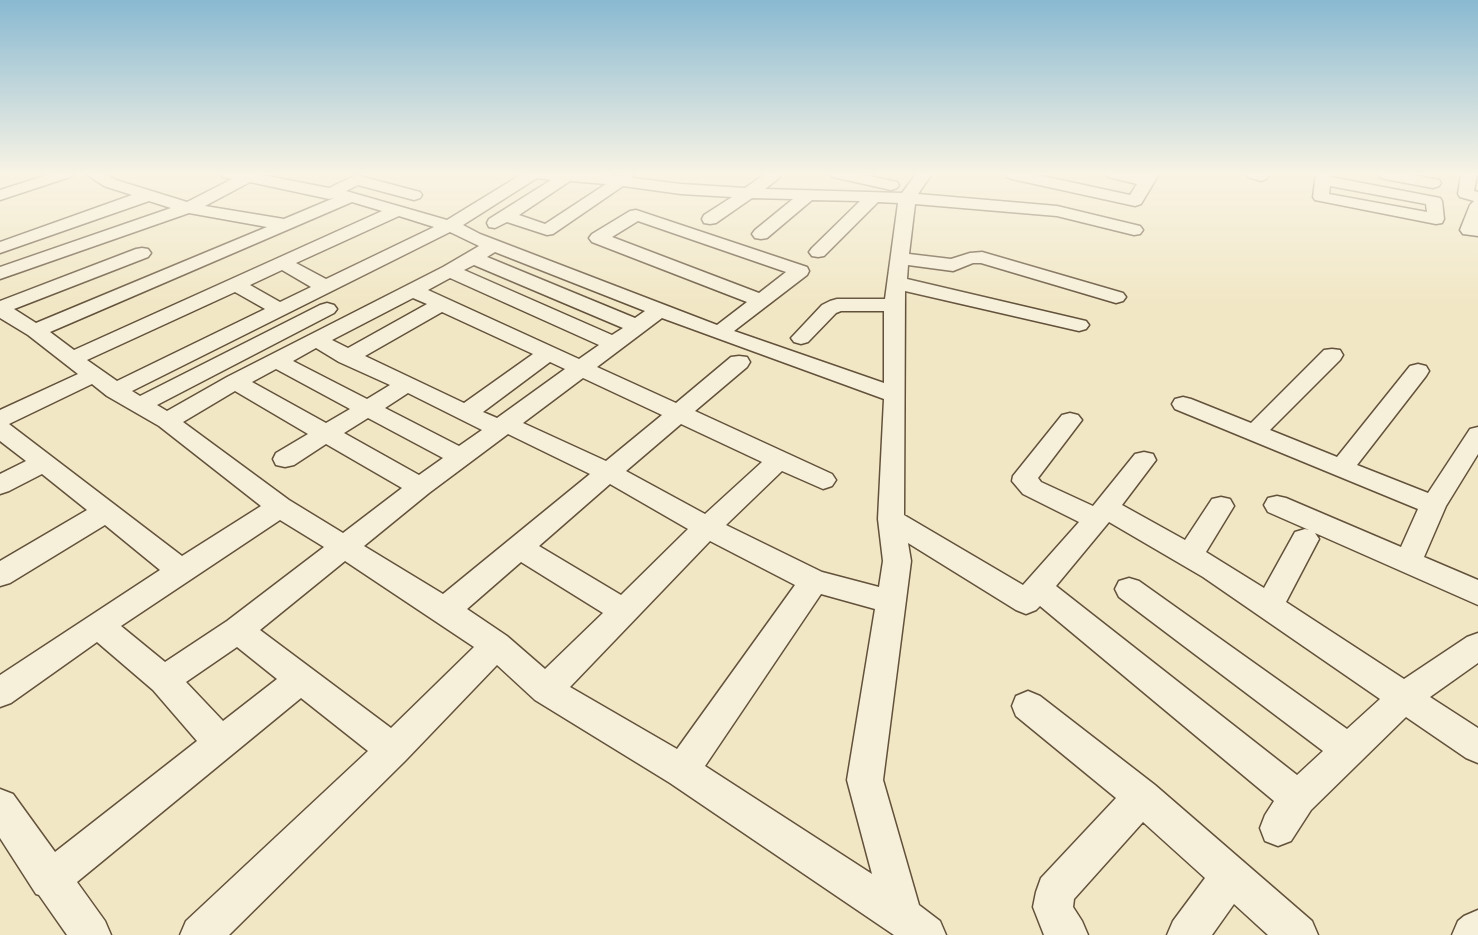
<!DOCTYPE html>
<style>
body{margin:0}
canvas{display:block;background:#f1e7c5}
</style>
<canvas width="1478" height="935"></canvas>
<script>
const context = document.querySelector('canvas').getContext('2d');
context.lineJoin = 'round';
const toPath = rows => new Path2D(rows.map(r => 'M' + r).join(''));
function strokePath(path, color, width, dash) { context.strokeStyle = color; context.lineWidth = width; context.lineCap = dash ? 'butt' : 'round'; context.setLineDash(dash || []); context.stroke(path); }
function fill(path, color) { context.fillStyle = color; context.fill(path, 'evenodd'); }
const minor = toPath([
 [50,174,73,174,70,177,0,200,0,190,50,174],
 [86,174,105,174,116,180,187,202,232,179,223,177,220,174,257,174,329,188,356,175,420,192,422,195,420,198,414,200,358,185,346,191,447,220,522,174,601,174,617,176,632,174,633,178,681,184,745,188,765,174,781,174,779,178,765,189,902,193,916,174,932,174,918,194,1057,206,1140,226,1143,230,1140,234,1134,235,1057,216,915,204,909,254,951,259,970,253,982,252,1123,293,1126,297,1123,301,1116,303,981,263,973,263,953,271,908,265,907,279,1086,321,1089,325,1086,329,1079,331,905,291,904,515,1023,585,1079,522,1023,494,1012,481,1013,476,1062,415,1070,413,1078,415,1082,420,1038,478,1041,482,1093,506,1135,454,1144,452,1153,454,1156,460,1122,505,1185,540,1212,499,1221,497,1230,499,1234,506,1206,552,1264,588,1295,532,1305,529,1309,530,1268,512,1264,505,1268,498,1277,496,1286,498,1401,547,1418,509,1175,409,1172,404,1175,399,1183,397,1191,399,1251,423,1324,350,1332,349,1340,350,1343,355,1340,360,1270,430,1337,457,1410,366,1418,364,1426,366,1429,371,1426,376,1357,465,1428,493,1470,429,1478,427,1478,454,1446,506,1424,557,1478,580,1478,605,1315,533,1319,539,1286,602,1404,679,1467,637,1478,633,1478,663,1430,697,1478,728,1478,763,1466,758,1406,717,1311,810,1291,841,1278,846,1265,841,1260,828,1265,815,1274,801,1040,606,1036,610,1026,614,1016,610,908,543,911,561,883,780,919,905,940,921,946,935,894,935,670,783,535,700,497,665,405,761,229,935,180,935,186,921,368,751,301,698,77,882,105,921,111,935,67,935,39,895,36,894,0,838,0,789,13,794,55,852,197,741,153,690,97,642,11,703,0,707,0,675,160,570,105,525,10,583,0,586,0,561,87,510,42,474,9,491,0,494,0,474,26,461,0,441,0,410,78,374,28,335,0,318,0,301,136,249,142,248,148,249,151,253,148,257,14,309,36,323,267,227,189,213,0,279,0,267,171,208,149,201,0,253,0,242,132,195,104,186,86,174],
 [537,178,551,180,489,219,487,223,489,227,495,228,507,222,547,235,553,234,623,186,681,194,732,197,704,215,702,219,704,223,710,224,716,223,752,198,793,199,755,230,752,234,755,238,761,239,767,238,812,200,860,201,812,248,809,252,812,256,818,257,824,256,878,202,898,203,885,299,837,299,830,301,822,305,791,338,794,342,801,344,808,342,836,313,841,311,884,311,884,383,734,331,807,275,809,271,807,267,636,210,630,211,592,234,589,238,592,242,747,302,717,325,480,234,463,225,537,178],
 [570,181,606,184,545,224,519,215,570,181],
 [250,182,329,199,334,198,284,219,205,206,250,182],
 [352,202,382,211,74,350,50,332,352,202],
 [399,216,434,227,326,279,296,263,399,216],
 [638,221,786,272,759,293,612,237,638,221],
 [450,232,479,246,443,267,227,377,167,411,157,405,334,313,337,309,334,305,327,303,320,305,140,396,132,391,450,232],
 [495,252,645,311,635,318,487,257,495,252],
 [474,265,623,328,612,335,464,270,474,265],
 [282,270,311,287,280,302,250,285,282,270],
 [450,278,599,345,579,359,428,290,450,278],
 [235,292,265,309,117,381,87,360,235,292],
 [413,298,427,304,348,348,332,340,413,298],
 [442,312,533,354,464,403,365,356,442,312],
 [662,318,884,399,878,519,883,561,879,587,822,572,726,525,782,471,823,489,832,486,836,480,832,474,695,411,747,367,750,362,747,357,739,356,731,357,676,403,597,367,662,318],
 [316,348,339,362,390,385,367,399,293,361,316,348],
 [550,362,565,369,497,418,483,412,550,362],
 [276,369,350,409,326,423,252,382,276,369],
 [583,378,662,415,606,461,523,423,583,378],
 [92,384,107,396,159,426,261,506,182,556,9,424,92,384],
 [235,391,308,434,276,453,273,459,276,465,285,467,294,465,326,444,402,488,343,533,289,500,183,422,235,391],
 [408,393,482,430,459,446,385,408,408,393],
 [368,418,443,458,419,475,344,433,368,418],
 [681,424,762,462,705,514,626,471,681,424],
 [508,434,590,474,443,594,364,546,429,493,508,434],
 [610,484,688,529,621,595,539,546,610,484],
 [280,520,324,547,227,621,165,662,121,626,280,520],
 [1109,522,1203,577,1380,699,1347,729,1139,581,1129,578,1119,581,1115,589,1119,597,1323,751,1297,775,1056,586,1109,522],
 [710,541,795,585,677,749,570,687,710,541],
 [345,561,474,647,391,728,260,630,345,561],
 [521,562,603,613,545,669,507,636,467,609,521,562],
 [821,594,875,609,847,780,872,874,705,766,821,594],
 [237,647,277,679,223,721,186,682,237,647],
 [830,174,860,174,897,182,899,185,897,188,891,190,833,177,830,174],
 [1004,174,1033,174,1130,195,1137,184,1108,177,1105,174,1159,174,1141,204,1135,206,1012,179,1007,177,1004,174],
 [1245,174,1270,174,1266,179,1261,181,1248,177,1245,174],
 [1316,174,1332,174,1331,177,1440,198,1442,201,1444,219,1442,223,1436,224,1315,200,1313,197,1316,174],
 [1330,186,1426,204,1427,212,1329,194,1330,186],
 [1377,174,1409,174,1439,180,1441,183,1439,186,1433,188,1385,179,1380,177,1377,174],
 [1461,174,1477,174,1474,191,1478,192,1478,236,1463,234,1460,230,1470,205,1474,201,1460,197,1458,194,1461,174],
 [1028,691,1040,696,1155,785,1312,921,1318,935,1268,935,1234,904,1212,935,1167,935,1173,921,1205,878,1143,822,1074,899,1073,907,1082,921,1088,935,1044,935,1033,907,1036,892,1041,878,1116,798,1016,716,1012,706,1016,696,1028,691],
 [1478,910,1478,935,1452,935,1458,921,1464,916,1478,910]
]);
strokePath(minor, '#63523b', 3);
fill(minor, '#f6efd9');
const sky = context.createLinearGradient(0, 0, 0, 305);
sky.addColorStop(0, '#89b9d1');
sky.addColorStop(0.57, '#f9f4e5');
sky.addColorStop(1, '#f9f4e500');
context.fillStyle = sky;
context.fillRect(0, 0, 1478, 305);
</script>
